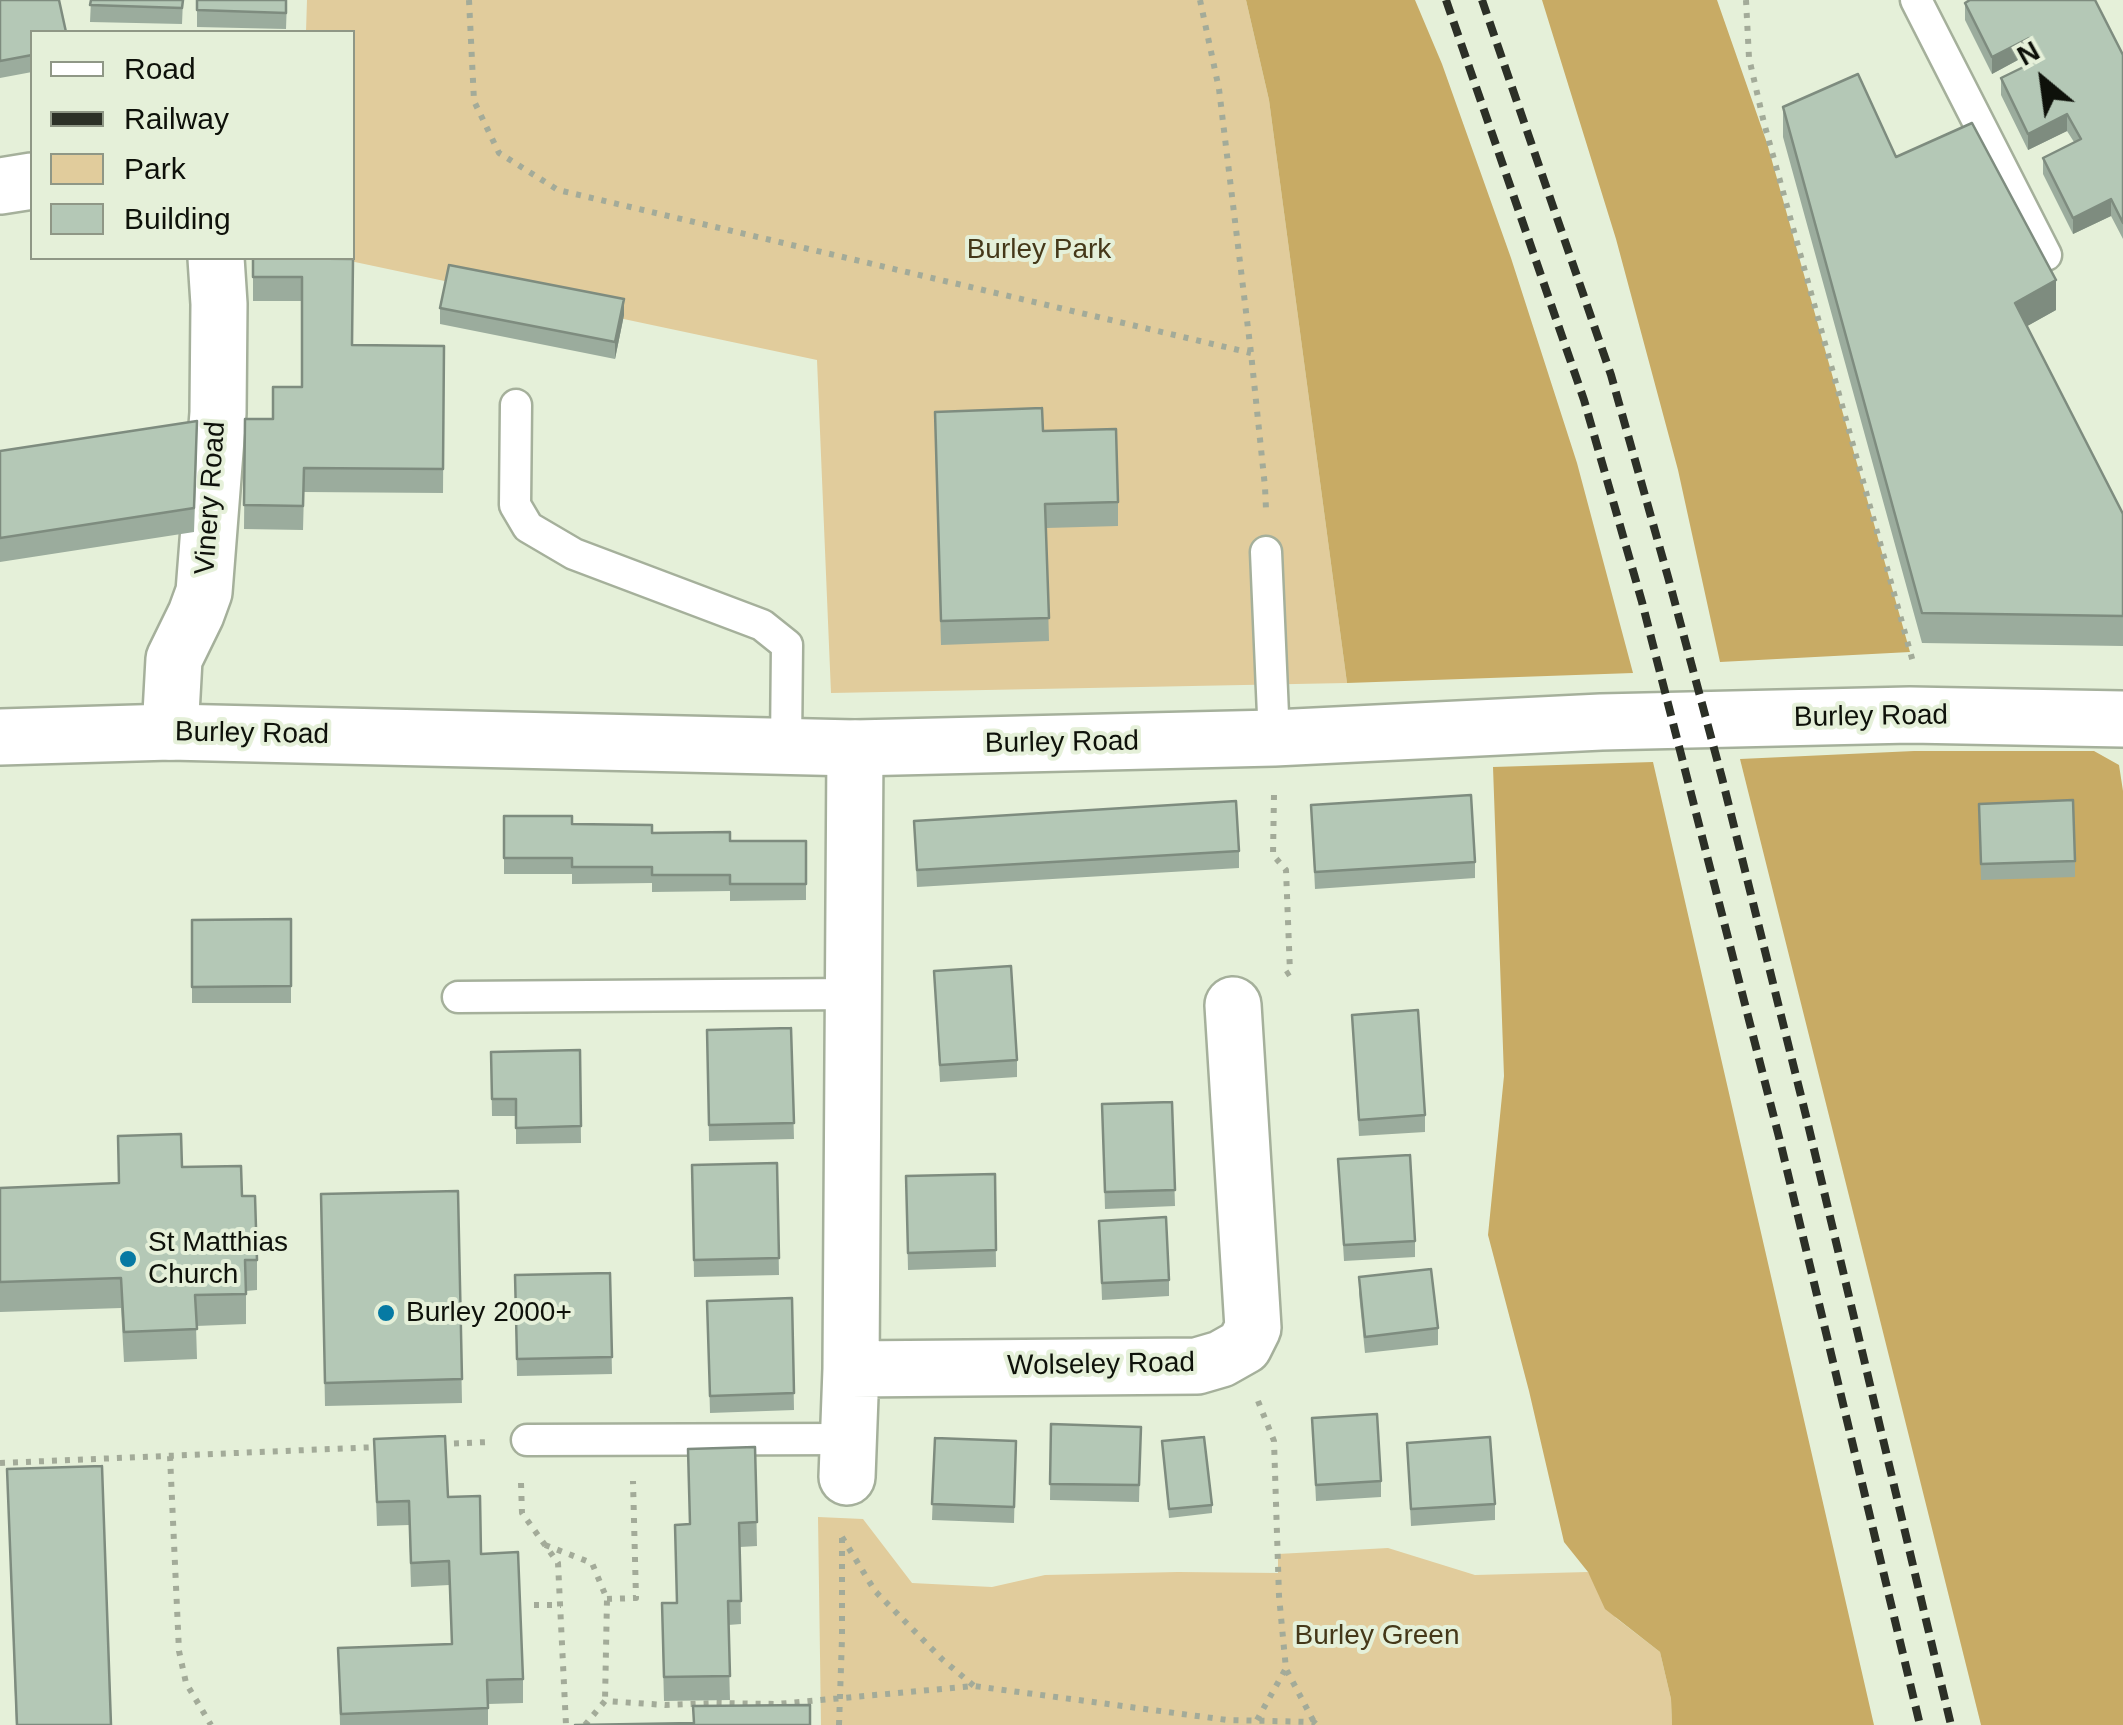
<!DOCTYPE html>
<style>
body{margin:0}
#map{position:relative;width:2123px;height:1725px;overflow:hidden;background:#e5f0d9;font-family:Helvetica,sans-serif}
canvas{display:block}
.legend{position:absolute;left:30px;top:30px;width:325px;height:230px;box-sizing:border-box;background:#e5f0d9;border:2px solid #8f9786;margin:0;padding:12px 18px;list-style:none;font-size:30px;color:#0e110a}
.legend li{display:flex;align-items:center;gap:20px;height:50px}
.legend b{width:50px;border:2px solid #8f9786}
.north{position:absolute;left:1993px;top:30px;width:100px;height:100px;-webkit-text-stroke:8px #e5f0d9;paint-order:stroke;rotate:331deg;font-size:28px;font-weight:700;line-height:40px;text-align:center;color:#0e110a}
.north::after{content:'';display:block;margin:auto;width:35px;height:45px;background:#0e110a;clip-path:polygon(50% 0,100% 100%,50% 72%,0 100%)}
</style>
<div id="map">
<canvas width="2123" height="1725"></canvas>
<ul class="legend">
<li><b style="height:12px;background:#fff"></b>Road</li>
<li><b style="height:12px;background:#2c3027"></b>Railway</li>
<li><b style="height:28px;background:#e1cc9c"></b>Park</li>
<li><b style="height:28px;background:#b4c8b6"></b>Building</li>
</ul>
<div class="north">N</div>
</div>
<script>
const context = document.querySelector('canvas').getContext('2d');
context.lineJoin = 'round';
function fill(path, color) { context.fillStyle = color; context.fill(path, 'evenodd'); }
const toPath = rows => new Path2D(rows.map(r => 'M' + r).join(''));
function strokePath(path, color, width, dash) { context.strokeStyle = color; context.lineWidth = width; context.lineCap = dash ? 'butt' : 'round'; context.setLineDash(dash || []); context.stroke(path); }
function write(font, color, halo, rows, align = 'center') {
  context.font = font + ' Helvetica,sans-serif'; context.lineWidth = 8; context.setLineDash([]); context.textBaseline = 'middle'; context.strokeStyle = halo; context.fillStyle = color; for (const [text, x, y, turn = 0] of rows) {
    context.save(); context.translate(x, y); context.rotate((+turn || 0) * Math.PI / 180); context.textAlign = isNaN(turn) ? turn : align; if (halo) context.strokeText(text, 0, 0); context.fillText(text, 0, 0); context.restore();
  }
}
fill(toPath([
 [307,0,1246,0,1269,100,1347,683,831,693,817,360,336,258,352,258,352,32,306,32],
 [818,1517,863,1519,912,1583,992,1587,1045,1575,1178,1572,1278,1573,1278,1554,1388,1548,1475,1575,1588,1572,1616,1618,1660,1652,1671,1699,1672,1725,821,1725]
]), '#e1cc9c');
fill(toPath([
 [1246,0,1415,0,1442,64,1511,258,1577,463,1633,673,1347,683,1269,100],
 [1542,0,1717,0,1767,143,1910,652,1720,662,1678,470,1616,239],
 [1914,751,2094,751,2119,765,2123,791,2123,1725,1981,1725,1740,759],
 [1653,762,1874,1725,1672,1725,1671,1699,1660,1652,1605,1609,1588,1572,1564,1542,1529,1391,1488,1235,1504,1076,1493,767]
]), '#c8ab65');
const service = toPath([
 [1916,0,2046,255],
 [516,405,515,505,528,527,574,554,762,625,787,645,786,747],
 [1266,552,1274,738],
 [458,997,852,994],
 [527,1440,848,1439]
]);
const minor = toPath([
 [0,186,32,181],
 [170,732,174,659,196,614,204,592,218,413,219,304,216,258],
 [851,1369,1197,1366,1221,1359,1244,1346,1253,1328,1233,1005],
 [847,1477,851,1369,855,748]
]);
const tertiary = toPath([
 [0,737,170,732,855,748,1274,738,1601,722,1910,715,2123,719]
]);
strokePath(service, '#a5b09b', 35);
strokePath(minor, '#a5b09b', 60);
strokePath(tertiary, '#a5b09b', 60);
strokePath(toPath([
 [469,0,474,101,499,153,558,190,1251,353],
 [1200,0,1219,89,1251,353,1265,487,1266,509],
 [1746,0,1749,58,1764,123,1913,662],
 [1274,795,1273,855,1286,870,1290,972,1282,977],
 [1258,1401,1274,1441,1279,1596,1286,1669,1314,1722],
 [441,1444,488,1442],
 [170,1456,179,1651,186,1683,211,1725],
 [0,1463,378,1447],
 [521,1483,522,1513,558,1563,566,1725],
 [842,1537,875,1591,943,1660,974,1686],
 [545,1545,592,1563,607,1599,605,1701],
 [607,1599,636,1598,633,1481],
 [534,1605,561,1605],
 [1257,1720,1285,1670],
 [585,1725,605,1701,665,1705,716,1703,777,1704,974,1686,1227,1720,1314,1722,1317,1725],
 [839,1725,842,1638,842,1531]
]), '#a3ab99', 6, [5, 8]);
strokePath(service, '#fff', 30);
strokePath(minor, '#fff', 55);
strokePath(tertiary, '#fff', 55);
strokePath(toPath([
 [1446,0,1584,400,1642,602,1781,1145,1920,1725],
 [1482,0,1611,375,1668,577,1722,778,1807,1120,1951,1725]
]), '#2c3027', 8, [15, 8]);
fill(toPath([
 [0,0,32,32,32,72,0,78],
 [91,0,183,0,182,24,90,22],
 [197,0,287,0,286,29,197,27],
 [1965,3,2123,55,2123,239,2111,216,2073,234,2043,174,2043,158,2074,142,2067,131,2028,150,2001,95,2001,78,2033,62,2029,54,1992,74,1965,20],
 [1783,107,1896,157,2056,310,2027,326,2123,514,2123,646,1922,643,1783,137],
 [253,258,305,258,353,345,444,346,443,493,304,492,303,530,244,529,245,419,273,419,302,387,302,301,253,301],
 [440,308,624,315,615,359,440,324],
 [1043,431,1118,502,1118,526,1046,528,1049,641,941,645,935,435],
 [197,445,194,532,0,562,0,451],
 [1979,804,2075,861,2075,877,1981,880],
 [1311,805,1475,862,1475,878,1315,889],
 [504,816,730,841,806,841,806,900,730,901,730,891,652,892,652,883,572,884,572,874,504,874],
 [914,821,1239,851,1239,868,917,887],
 [291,919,291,1003,192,1003,192,920],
 [934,971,1017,1060,1017,1077,940,1082],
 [1352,1015,1425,1115,1425,1132,1359,1136],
 [791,1028,794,1139,709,1141,707,1030],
 [580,1050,581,1143,516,1144,516,1116,492,1116,491,1052],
 [1172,1102,1175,1206,1105,1209,1102,1104],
 [118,1136,242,1196,257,1260,257,1290,246,1291,246,1324,196,1326,197,1359,124,1362,121,1308,0,1312,0,1188,118,1183],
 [1338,1159,1415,1241,1415,1257,1344,1261],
 [777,1163,779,1275,694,1277,692,1165],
 [995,1174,996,1267,908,1270,906,1176],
 [458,1191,462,1403,325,1406,321,1194],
 [1099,1221,1169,1280,1169,1296,1102,1300],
 [610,1273,612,1374,517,1376,515,1275],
 [1359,1277,1438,1328,1438,1345,1365,1353,1359,1294],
 [792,1298,794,1410,710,1413,707,1301],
 [1312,1418,1381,1481,1381,1497,1316,1501],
 [1051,1424,1141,1427,1139,1502,1050,1500],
 [935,1438,1016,1441,1014,1523,932,1520],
 [374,1439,448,1497,481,1554,523,1679,523,1703,488,1704,488,1725,340,1725,338,1648,452,1644,449,1585,411,1587,409,1525,377,1526],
 [1162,1441,1212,1505,1212,1513,1169,1518],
 [1407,1443,1495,1504,1495,1520,1411,1526],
 [755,1447,757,1546,740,1547,741,1624,728,1625,730,1700,664,1701,662,1626,676,1603,689,1524],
 [7,1469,111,1725,16,1725]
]), '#9bac9d');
fill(toPath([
 [2029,38,2029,54,1992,74,1992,57],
 [2067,114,2067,131,2028,150,2028,134],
 [2111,199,2111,216,2073,234,2073,218],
 [2056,280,2056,310,2015,333,2015,303],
 [624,299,624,315,615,359,615,342]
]), '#7e8c7f');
const building = toPath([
 [0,0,59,0,66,32,32,32,32,55,0,61,0,0],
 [91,0,183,0,182,8,90,5,91,0],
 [197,0,286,0,286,13,197,10,197,0],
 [1970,0,2095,0,2123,55,2123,223,2111,199,2073,218,2043,158,2081,139,2067,114,2028,134,2001,78,2040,59,2029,38,1992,57,1965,3,1970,0],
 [1858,74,1896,157,1972,123,2056,280,2015,303,2123,514,2123,616,1922,613,1783,107,1858,74],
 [253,258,353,259,352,345,444,346,443,469,304,468,303,506,244,505,245,419,273,419,273,387,302,387,302,277,253,277,253,258],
 [449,265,624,299,615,342,440,308,449,265],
 [1042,408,1043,431,1116,429,1118,502,1045,504,1049,618,941,621,935,412,1042,408],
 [197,421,194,508,0,538,0,451,197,421],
 [1471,795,1475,862,1315,872,1311,805,1471,795],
 [2073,800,2075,861,1981,864,1979,804,2073,800],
 [1236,801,1239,851,917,870,914,821,1236,801],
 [504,816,572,816,572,824,652,825,652,833,730,832,730,841,806,841,806,884,730,884,730,875,652,875,652,867,572,867,572,858,504,858,504,816],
 [291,919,291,986,192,987,192,920,291,919],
 [1011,966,1017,1060,940,1065,934,971,1011,966],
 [1418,1010,1425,1115,1359,1120,1352,1015,1418,1010],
 [791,1028,794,1123,709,1125,707,1030,791,1028],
 [580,1050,581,1126,516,1128,516,1099,492,1099,491,1052,580,1050],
 [1172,1102,1175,1190,1105,1192,1102,1104,1172,1102],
 [181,1134,182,1167,241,1166,242,1196,255,1196,257,1260,245,1260,246,1294,195,1295,197,1329,124,1332,121,1278,0,1282,0,1188,119,1183,118,1136,181,1134],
 [1410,1155,1415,1241,1344,1245,1338,1159,1410,1155],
 [777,1163,779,1258,694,1260,692,1165,777,1163],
 [995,1174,996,1250,908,1253,906,1176,995,1174],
 [458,1191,462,1379,325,1383,321,1194,458,1191],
 [1166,1217,1169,1280,1102,1283,1099,1221,1166,1217],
 [1431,1269,1438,1328,1365,1337,1359,1277,1431,1269],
 [610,1273,612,1357,517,1359,515,1275,610,1273],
 [792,1298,794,1393,710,1396,707,1301,792,1298],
 [1377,1414,1381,1481,1316,1485,1312,1418,1377,1414],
 [1051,1424,1141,1427,1139,1485,1050,1484,1051,1424],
 [445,1436,448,1497,480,1496,481,1554,518,1552,523,1679,487,1680,488,1708,341,1714,338,1648,452,1644,449,1561,411,1563,409,1501,377,1502,374,1439,445,1436],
 [1204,1437,1212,1505,1169,1509,1162,1441,1204,1437],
 [1490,1437,1495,1504,1411,1509,1407,1443,1490,1437],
 [935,1438,1016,1441,1014,1507,932,1504,935,1438],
 [755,1447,757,1522,739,1523,741,1601,728,1601,730,1676,664,1677,662,1603,677,1603,675,1525,690,1524,688,1449,755,1447],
 [102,1466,111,1725,17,1725,7,1469,102,1466],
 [810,1705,810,1725,575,1725,694,1723,693,1706,810,1705]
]);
fill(building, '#b4c8b6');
strokePath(building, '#7e8c7f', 2.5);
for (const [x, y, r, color] of [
 [128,1259,10,"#067aa3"],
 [386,1313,10,"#067aa3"]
]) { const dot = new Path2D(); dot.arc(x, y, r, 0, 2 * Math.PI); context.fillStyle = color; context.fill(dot); strokePath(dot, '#e5f0d9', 4); }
write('28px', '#453819', '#e5f0d9', [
 ["Burley Park",1039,250],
 ["Burley Green",1377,1636]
]);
write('28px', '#0e110a', '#e5f0d9', [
 ["Vinery Road",211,498,-86],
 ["Burley Road",1871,717,-1],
 ["Burley Road",252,734,1],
 ["Burley Road",1062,743,-1],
 ["Wolseley Road",1101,1365,-1]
]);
write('28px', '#0e110a', '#e5f0d9', [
 ["St Matthias",148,1243],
 ["Church",148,1275],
 ["Burley 2000+",406,1313]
], 'left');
</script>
